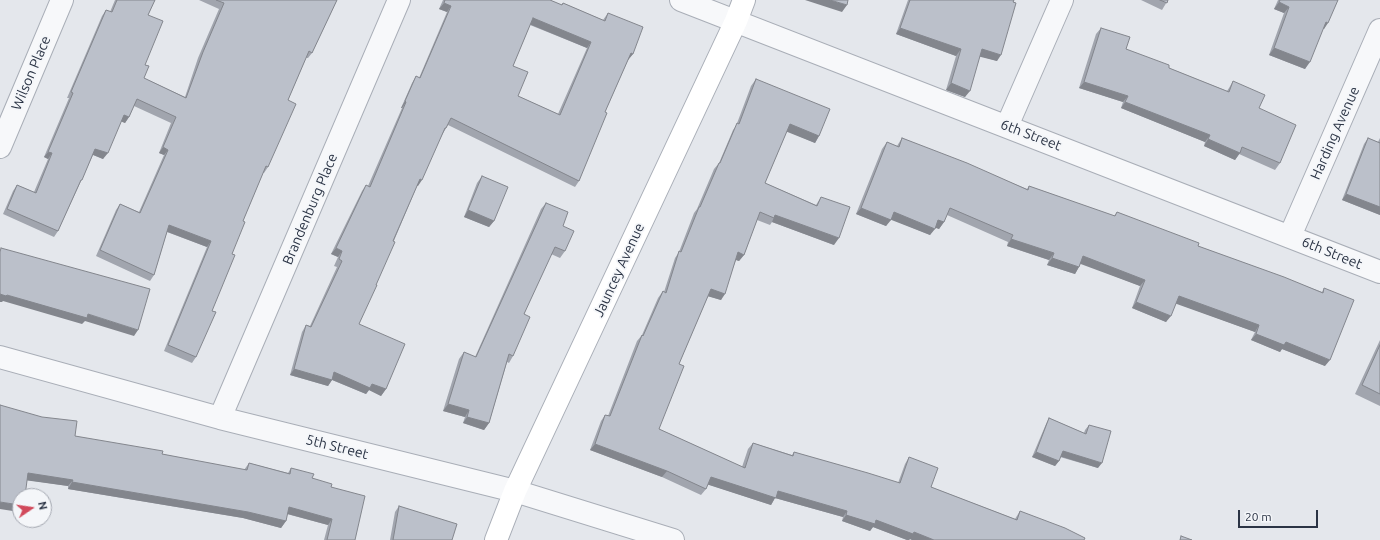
<!DOCTYPE html>
<style>
body{margin:0}
#map{position:relative;width:1380px;height:540px;overflow:hidden;background:#e4e7ec;font-family:Ubuntu,sans-serif}
canvas{display:block}
.north{position:absolute;left:12px;top:488px;width:40px;height:40px;box-sizing:border-box;background:#f4f6f9;border:1px solid #a4a8b1;border-radius:50%;rotate:77deg;font-size:11px;font-weight:700;line-height:16px;text-align:center;color:#2b3445}
.north::after{content:'';display:block;margin:auto;width:14px;height:18px;background:#d1495b;clip-path:polygon(50% 0,100% 100%,50% 72%,0 100%)}
.scale{position:absolute;left:1238px;top:510px;width:80px;height:18px;box-sizing:border-box;border:2px solid #2b3445;border-top:0;padding-left:5px;font-size:12px;line-height:14px;white-space:nowrap;color:#2b3445;-webkit-text-stroke:3px #f4f6f9;paint-order:stroke}
</style>
<div id="map">
<canvas width="1380" height="540"></canvas>
<div class="north">N</div>
<div class="scale">20 m</div>
</div>
<script>
const context = document.querySelector('canvas').getContext('2d');
context.lineJoin = 'round';
const toPath = rows => new Path2D(rows.map(r => 'M' + r).join(''));
function strokePath(path, color, width, dash) { context.strokeStyle = color; context.lineWidth = width; context.lineCap = dash ? 'butt' : 'round'; context.setLineDash(dash || []); context.stroke(path); }
function fill(path, color) { context.fillStyle = color; context.fill(path, 'evenodd'); }
function write(font, color, halo, rows, align = 'center') {
  context.font = font + ' Ubuntu,sans-serif'; context.lineWidth = 3.5; context.setLineDash([]); context.textBaseline = 'middle'; context.strokeStyle = halo; context.fillStyle = color; for (const [text, x, y, turn = 0] of rows) {
    context.save(); context.translate(x, y); context.rotate((+turn || 0) * Math.PI / 180); context.textAlign = isNaN(turn) ? turn : align; if (halo) context.strokeText(text, 0, 0); context.fillText(text, 0, 0); context.restore();
  }
}
const street = toPath([
 [681,0,1380,272],
 [1007,126,1062,0],
 [0,147,62,0],
 [1290,236,1380,30],
 [0,357,220,418,515,491,673,540],
 [220,418,399,0]
]);
const secondary = toPath([
 [496,540,515,491,736,21,744,0]
]);
strokePath(street, '#a9aeb7', 24);
strokePath(secondary, '#a9aeb7', 24);
strokePath(street, '#f7f8fa', 22);
strokePath(secondary, '#fff', 22);
fill(toPath([
 [115,0,155,0,148,15,144,78,185,97,198,58,219,9,199,0,337,0,312,53,308,58,306,58,288,100,268,167,264,173,263,173,243,221,196,357,192,363,164,351,207,247,167,232,154,275,150,281,96,256,116,210,120,204,139,212,164,155,159,153,171,123,134,106,129,117,125,123,121,121,103,159,93,155,58,231,54,237,3,214,13,191,17,185,34,192,48,159,44,157,69,98,67,98,102,16,106,10,110,12],
 [443,0,550,0,561,5,563,3,603,20,608,13,633,54,628,60,605,112,579,181,575,187,448,125,442,135,417,186,359,324,386,389,381,396,369,390,366,394,332,380,328,386,290,375,302,332,306,325,310,326,337,267,334,266,338,257,331,254,362,191,366,185,368,186,402,108,401,108,412,83,416,76,419,78,447,12,439,9],
 [530,25,587,48,558,114,518,96,513,66],
 [908,0,1014,0,997,61,980,56,965,97,946,90,956,56,896,34],
 [1141,0,1168,0,1162,10],
 [1278,0,1338,0,1324,29,1323,29,1305,69,1269,55,1284,13,1274,9],
 [1101,28,1126,49,1169,68,1227,91,1229,88,1233,81,1259,108,1280,163,1275,170,1239,154,1235,160,1204,146,1205,142,1121,108,1123,102,1079,88,1096,34],
 [756,79,819,136,815,143,787,131,765,183,816,205,821,197,834,245,772,222,770,225,757,220,744,255,739,261,736,260,721,300,708,296,679,364,659,429,742,467,748,449,753,443,792,455,794,452,898,483,905,464,909,457,931,487,1015,519,1020,511,1084,540,912,540,910,539,909,540,907,540,873,527,870,531,842,521,843,517,775,498,771,505,707,484,706,489,701,495,662,477,590,450,601,421,605,415,608,416,637,341,642,335,658,298,663,291,664,292,675,258,679,252,694,213,697,209,714,169,719,163,733,130,736,126,751,86],
 [902,138,1027,189,1029,186,1114,216,1117,212,1198,246,1322,292,1324,288,1325,366,1282,349,1280,352,1251,340,1255,332,1176,303,1166,322,1132,308,1140,286,1081,263,1075,274,1047,265,1049,260,1007,246,1008,242,947,215,944,222,939,229,935,227,930,235,891,219,886,226,856,214,882,149,887,142,897,146],
 [1368,138,1378,142,1380,138,1380,215,1342,200,1364,144],
 [482,176,494,221,489,227,464,217,477,183],
 [546,203,563,226,565,251,560,258,551,254,524,314,513,356,509,363,507,362,489,423,484,430,463,423,465,417,443,411,459,359,464,352,475,357,541,209],
 [1380,340,1380,406,1355,394],
 [0,405,75,436,162,454,244,470,249,463,288,473,291,468,331,487,355,540,324,540,328,525,287,514,286,521,281,528,243,518,68,489,68,486,27,480,19,512],
 [1049,418,1084,433,1085,430,1089,425,1098,468,1060,457,1059,461,1055,466,1032,457,1046,424],
 [399,506,452,540,390,540,395,512]
]), '#a1a5ae');
fill(toPath([
 [805,0,830,0,847,5,842,12],
 [1279,2,1289,7,1284,13,1274,9],
 [444,3,451,6,447,12,439,9],
 [533,18,591,42,587,48,529,24],
 [1326,22,1328,23,1324,29,1321,28],
 [900,28,961,49,956,56,896,34],
 [1274,48,1310,62,1305,69,1269,55],
 [982,49,1001,55,997,61,977,56],
 [631,53,633,54,628,60,626,59],
 [1084,82,1128,96,1123,102,1079,88],
 [951,83,970,91,965,97,946,90],
 [405,101,406,102,402,108,401,108],
 [1125,102,1210,135,1205,142,1121,108],
 [124,115,129,117,125,123,120,121],
 [790,124,819,136,815,143,785,131],
 [1208,139,1240,153,1235,160,1204,146],
 [163,147,168,150,164,155,159,153],
 [95,149,108,153,103,159,91,154],
 [48,152,52,153,48,159,44,157],
 [420,179,422,180,418,186,416,186],
 [1346,194,1380,207,1380,215,1342,200],
 [861,208,891,220,886,226,856,214],
 [468,210,494,221,489,227,464,217],
 [894,212,935,229,930,235,889,219],
 [775,215,839,238,834,245,772,222],
 [938,220,944,222,939,229,933,227],
 [169,225,211,241,207,247,165,231],
 [1011,239,1054,253,1049,260,1007,246],
 [336,248,342,251,338,257,331,254],
 [738,252,744,255,739,261,733,259],
 [1083,256,1145,280,1140,286,1078,263],
 [1052,258,1079,267,1075,274,1047,265],
 [711,289,725,294,721,300,707,296],
 [0,294,7,295,88,314,138,330,134,336,85,321,82,324,3,301,2,302,0,302],
 [1179,296,1259,325,1255,332,1174,303],
 [1136,302,1171,316,1166,322,1132,308],
 [1256,334,1286,342,1330,360,1325,366,1282,349,1280,352,1251,340],
 [294,369,332,380,328,386,290,375],
 [334,372,372,384,386,389,381,396,369,390,366,394,330,379],
 [448,404,469,410,465,417,443,411],
 [467,417,489,423,484,430,463,423],
 [595,444,667,471,662,477,590,450],
 [1063,451,1102,463,1098,468,1059,456],
 [1036,452,1059,461,1055,466,1032,457],
 [28,473,73,480,68,486,24,480],
 [711,477,778,491,847,511,843,517,775,498,771,505,706,484],
 [72,482,248,512,286,521,281,528,243,518,68,489],
 [0,502,20,505,20,511,19,512,0,509],
 [289,507,332,519,328,525,284,513],
 [846,515,876,520,914,532,934,540,912,540,910,539,909,540,907,540,873,527,870,531,842,521]
]), '#83868d');
const building = toPath([
 [117,0,155,0,148,15,163,21,145,65,149,66,144,78,186,98,203,52,224,3,216,0,337,0,312,53,309,51,288,100,296,104,268,167,266,166,243,221,245,222,232,254,235,255,212,311,216,312,196,357,168,345,211,241,169,225,154,275,100,250,120,204,140,213,168,150,163,147,176,117,137,99,129,117,124,115,108,153,95,149,82,180,81,180,58,231,7,209,17,185,36,193,52,153,48,152,73,93,71,92,106,10,112,12,117,0],
 [445,0,550,0,562,5,563,3,605,21,608,13,643,27,633,54,631,53,605,112,607,113,579,181,451,118,446,128,445,128,422,180,420,179,393,241,395,242,376,285,377,285,359,324,405,344,386,389,372,384,370,388,334,372,332,380,294,369,306,325,311,327,342,261,339,259,342,251,336,248,366,185,370,187,406,102,405,101,416,76,420,78,451,6,444,3,445,0],
 [533,18,591,42,560,115,518,96,528,72,513,66,533,18],
 [830,0,848,0,847,5,830,0],
 [910,0,1014,0,1013,2,1016,3,1001,55,982,49,970,91,951,83,961,49,900,28,910,0],
 [1160,0,1168,0,1167,3,1160,0],
 [1280,0,1338,0,1328,23,1326,22,1310,62,1274,48,1289,7,1279,2,1280,0],
 [1101,28,1130,37,1126,49,1169,65,1169,68,1229,92,1233,81,1265,95,1259,108,1296,125,1280,163,1242,147,1240,153,1208,139,1210,135,1125,102,1128,96,1084,82,1101,28],
 [756,79,830,109,819,136,790,124,765,183,817,206,821,197,850,207,839,238,775,215,774,218,760,212,744,255,738,252,725,294,711,289,679,364,684,366,659,429,745,468,753,443,793,456,794,452,868,473,900,483,909,457,938,468,931,487,1017,520,1020,511,1065,528,1085,538,1084,540,934,540,914,532,913,534,876,520,875,524,846,515,847,511,778,491,776,498,711,477,706,489,667,471,595,444,605,415,610,416,642,335,643,336,663,291,666,293,679,251,681,252,699,207,700,207,719,163,720,163,737,123,739,124,756,79],
 [902,138,967,163,1028,190,1029,186,1115,216,1117,212,1199,243,1198,246,1284,277,1323,293,1324,288,1354,300,1330,360,1286,342,1284,345,1256,334,1259,325,1179,296,1171,316,1136,302,1145,280,1083,256,1079,267,1052,258,1054,253,1011,239,1013,235,950,208,944,222,938,220,935,229,894,212,891,220,861,208,887,142,899,147,902,138],
 [1368,138,1380,143,1380,142,1380,207,1346,194,1368,138],
 [482,176,508,187,494,221,468,210,482,176],
 [546,203,568,212,563,226,574,231,565,251,555,247,524,314,530,317,513,356,509,354,489,423,467,417,469,410,448,404,464,352,476,357,546,203],
 [1,248,150,289,138,330,88,314,87,318,7,295,6,296,0,294,0,252,1,248],
 [1380,345,1380,394,1362,385,1380,345],
 [0,405,42,417,77,421,75,436,163,451,162,454,247,470,249,463,290,474,291,468,314,474,312,478,332,484,331,487,365,496,355,540,327,540,332,519,289,507,286,521,248,512,72,482,73,480,28,473,25,496,20,496,20,505,0,502,0,405],
 [1049,418,1086,434,1089,425,1111,431,1102,463,1063,451,1059,461,1036,452,1049,418],
 [399,506,457,524,452,540,393,540,399,506],
 [1181,536,1192,540,1180,540,1181,536]
]);
fill(building, '#bbc0ca');
strokePath(building, '#83868d', 1);
write('14px', '#2b3445', '#f4f6f9', [
 ["Wilson Place",31,73,-67],
 ["Harding Avenue",1335,133,-66],
 ["6th Street",1031,135,21],
 ["Brandenburg Place",310,209,-67],
 ["6th Street",1332,253,22],
 ["Jauncey Avenue",619,270,-65],
 ["5th Street",337,447,14]
]);
</script>
